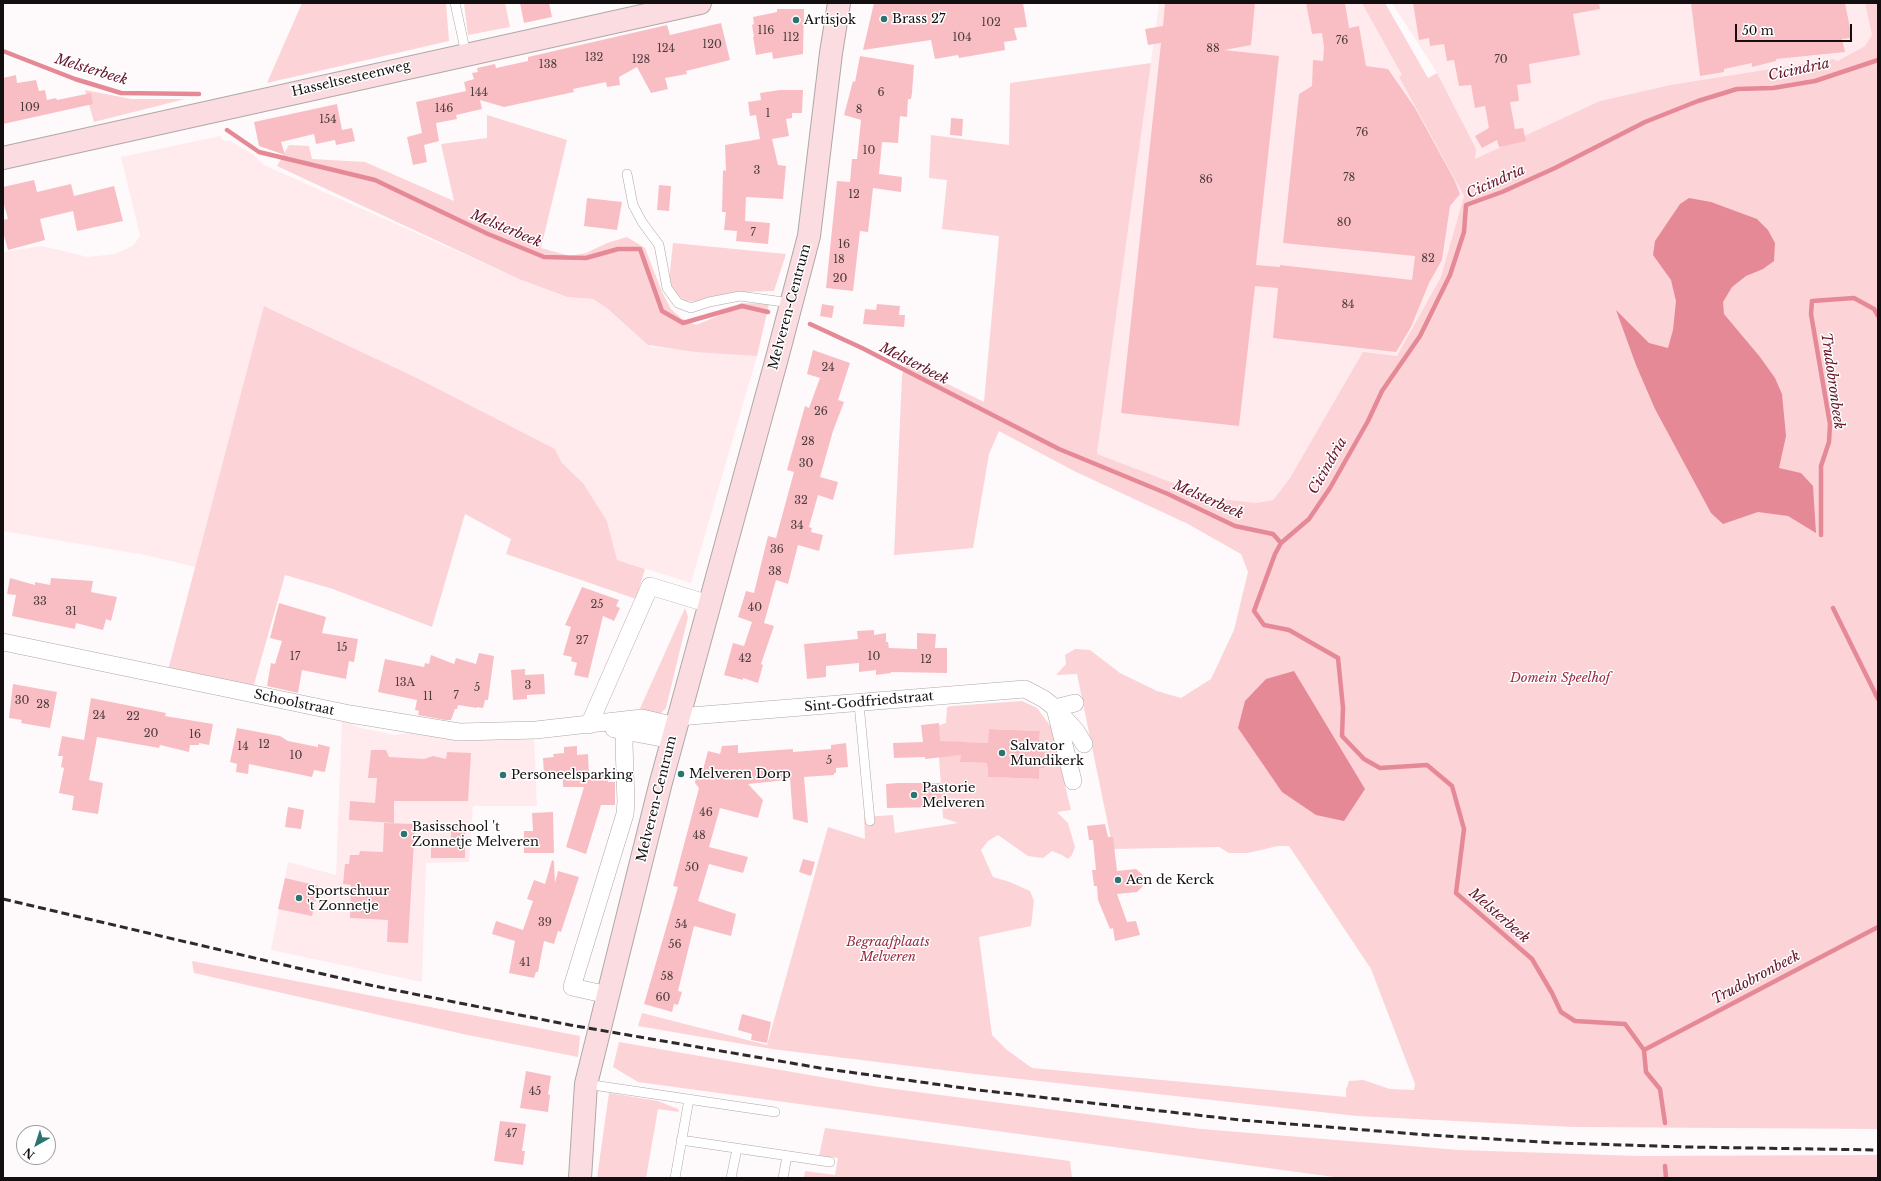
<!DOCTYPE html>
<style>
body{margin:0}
#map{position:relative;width:1881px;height:1181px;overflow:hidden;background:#fefafb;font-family:"Libre Baskerville",serif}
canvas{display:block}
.frame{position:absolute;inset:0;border:4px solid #130f10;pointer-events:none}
.north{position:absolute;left:16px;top:1125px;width:40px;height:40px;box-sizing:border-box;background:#fff;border:1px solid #a19f9f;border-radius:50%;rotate:219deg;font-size:11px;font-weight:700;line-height:16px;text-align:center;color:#130f10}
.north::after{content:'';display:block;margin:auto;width:14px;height:18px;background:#2a7471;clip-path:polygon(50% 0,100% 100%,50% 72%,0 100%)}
.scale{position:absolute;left:1735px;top:24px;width:117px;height:18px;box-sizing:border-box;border:2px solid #130f10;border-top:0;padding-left:5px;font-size:12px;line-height:14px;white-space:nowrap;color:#130f10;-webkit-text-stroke:3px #fff;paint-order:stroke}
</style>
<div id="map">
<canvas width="1881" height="1181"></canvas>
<div class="frame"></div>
<div class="north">N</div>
<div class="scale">50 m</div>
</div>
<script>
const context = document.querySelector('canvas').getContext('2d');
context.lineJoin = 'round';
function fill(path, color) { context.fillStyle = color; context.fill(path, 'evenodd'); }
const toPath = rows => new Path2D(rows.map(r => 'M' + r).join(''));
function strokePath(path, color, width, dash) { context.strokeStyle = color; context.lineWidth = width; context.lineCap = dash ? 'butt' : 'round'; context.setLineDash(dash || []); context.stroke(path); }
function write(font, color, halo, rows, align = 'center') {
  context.font = font + ' "Libre Baskerville",serif'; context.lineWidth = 3; context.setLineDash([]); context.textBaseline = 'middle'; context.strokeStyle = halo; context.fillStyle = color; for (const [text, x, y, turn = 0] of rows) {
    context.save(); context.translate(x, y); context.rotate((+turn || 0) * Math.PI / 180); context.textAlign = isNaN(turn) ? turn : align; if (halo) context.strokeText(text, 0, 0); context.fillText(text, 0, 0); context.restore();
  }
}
fill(toPath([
 [1159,3,1373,3,1411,72,1399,77,1464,196,1449,271,1398,356,1290,478,1273,500,1256,503,1213,498,1097,454],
 [1392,3,1865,3,1873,35,1865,46,1836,61,1832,59,1670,85,1600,101,1539,139,1474,159,1437,73],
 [220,136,224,141,230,141,253,154,264,165,519,279,566,297,593,299,608,309,651,347,757,356,691,583,617,560,607,521,583,483,562,463,555,449,417,378,265,306,195,567,145,555,3,531,3,252,42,246,88,257,115,254,134,245,140,236,121,157],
 [342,720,361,728,395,735,415,732,534,735,537,806,473,806,469,862,426,863,422,982,271,950,288,862,336,875]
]), '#ffebed');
fill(toPath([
 [302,3,446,3,449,41,267,83],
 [464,3,505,3,510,27,468,35],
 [1362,3,1385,3,1428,78,1437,73,1476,149,1475,159,1600,101,1670,85,1833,59,1837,61,1865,46,1872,35,1865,3,1878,3,1878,1129,1573,1127,1357,1116,975,1074,772,1049,638,1026,642,1013,767,1045,828,827,865,839,864,817,893,815,895,833,958,823,943,818,937,726,946,723,947,707,952,706,1022,701,1037,708,1051,727,1071,810,1057,812,1068,823,1075,847,1072,855,1068,859,1062,855,1052,851,1043,858,1028,856,998,835,988,841,981,850,993,877,1010,882,1030,891,1034,901,1031,926,979,937,992,1035,1007,1050,1032,1068,1346,1097,1346,1090,1349,1081,1363,1080,1390,1089,1414,1090,1415,1084,1371,969,1289,846,1278,846,1248,853,1229,853,1219,847,1113,849,1077,674,1056,675,1066,664,1065,655,1075,649,1090,650,1120,673,1157,691,1181,698,1211,679,1234,630,1248,572,1241,554,1188,524,1074,471,999,431,989,454,973,548,894,555,902,376,905,363,984,402,999,236,942,229,947,180,929,178,931,135,1009,145,1010,83,1151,63,1097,454,1213,498,1256,503,1273,500,1290,478,1363,352,1397,356,1441,277,1464,196,1399,77,1402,75],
 [990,729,1040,731,1039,742,1045,742,1039,768,1039,779,988,777,987,763,961,762,961,742,988,743],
 [85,90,131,99,185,99,94,122],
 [487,115,567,140,541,248,570,256,586,253,607,243,627,237,645,248,662,292,671,309,681,318,696,325,720,315,741,303,769,304,757,356,695,352,648,345,608,309,593,299,567,297,519,279,277,166,289,145,309,146,312,159,365,162,454,201,441,144,487,138],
 [673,243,786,254,774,291,742,292,701,302,685,301,674,293,669,281],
 [264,306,417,378,555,449,562,463,583,483,607,521,617,560,645,569,636,599,506,554,511,539,465,514,432,627,333,589,285,575,253,688,168,670],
 [685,608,688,617,666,708,659,715,638,713],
 [192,961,580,1036,578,1057,463,1034,194,973],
 [619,1042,879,1087,1201,1129,1459,1150,1639,1156,1878,1155,1878,1178,1341,1178,638,1082,613,1067],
 [609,1093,658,1101,678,1109,679,1112,658,1109,646,1178,597,1178],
 [825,1128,1070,1161,1072,1178,804,1178,805,1171,835,1175,838,1158,819,1156]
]), '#fcd3d7');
fill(toPath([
 [1689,198,1711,202,1757,219,1768,230,1775,243,1774,261,1763,269,1746,276,1732,287,1723,302,1724,314,1760,357,1775,378,1782,394,1786,436,1779,468,1801,473,1813,486,1816,533,1788,516,1758,512,1723,524,1711,513,1655,409,1636,365,1616,310,1649,343,1668,348,1673,330,1676,301,1671,280,1653,255,1655,241,1680,204],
 [1294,671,1365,789,1344,821,1316,815,1282,792,1238,728,1245,701,1266,679]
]), '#e68996');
strokePath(toPath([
 [3,51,75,79,121,93,199,94],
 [227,130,259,152,375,180,488,234,544,257,586,258,618,249,640,249,662,311,683,323,742,306,768,312],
 [810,324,862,348,1059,449,1168,494,1235,526,1273,534,1281,543,1275,554,1254,611,1264,625,1289,630,1338,658,1343,708,1342,736,1364,759,1380,768,1427,765,1452,786,1464,829,1456,893,1532,959,1552,993,1561,1012,1575,1021,1625,1024,1644,1050,1646,1072,1660,1089,1665,1123],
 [1821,535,1821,466,1829,442,1830,424,1811,314,1812,301,1854,298,1874,309,1878,316],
 [1281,543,1309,519,1330,488,1368,421,1382,391,1420,336,1450,275,1464,232,1466,205,1502,192,1555,168,1645,122,1698,101,1737,89,1773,88,1815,81,1878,60],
 [1833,608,1878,699],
 [1644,1050,1878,927],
 [1665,1166,1666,1178]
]), '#e68996', 4.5);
fill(toPath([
 [520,3,549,3,552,17,524,23],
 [874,3,1023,3,1027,27,1014,28,1017,40,1004,42,1005,50,959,58,958,55,935,59,931,40,863,50],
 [1165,3,1255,3,1251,45,1224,50,1279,56,1256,265,1280,267,1280,265,1412,280,1415,256,1283,243,1299,94,1312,86,1313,60,1323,61,1324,47,1322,33,1312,34,1306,3,1345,3,1349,28,1359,26,1366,66,1388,69,1415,108,1454,179,1460,194,1450,206,1442,260,1429,283,1411,327,1396,352,1273,338,1278,288,1255,286,1239,426,1121,413,1161,43,1148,45,1145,29,1163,26],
 [1413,3,1599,3,1600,9,1573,14,1580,55,1529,64,1531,83,1517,85,1519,101,1510,102,1515,129,1523,128,1526,141,1499,147,1497,140,1482,148,1475,136,1489,128,1485,106,1475,108,1471,85,1459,86,1454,60,1447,61,1444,44,1430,46,1429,38,1419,40],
 [1691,3,1845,3,1852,38,1842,39,1845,52,1776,59,1776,61,1752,67,1752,63,1724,69,1724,72,1700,76],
 [777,9,804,9,803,54,773,59,772,52,756,55,753,37,754,37,752,25,754,24,753,17,777,12],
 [721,23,730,60,686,71,687,74,665,78,668,89,651,93,637,67,619,77,620,85,607,87,606,82,573,89,574,92,504,107,480,100,482,109,456,115,457,119,436,123,439,141,424,145,427,162,413,165,407,137,422,133,416,102,466,91,464,82,474,79,472,73,478,72,477,68,495,64,496,68,528,61,528,57,667,25,670,35],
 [860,56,914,65,912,93,911,99,908,99,907,117,900,116,898,143,882,142,879,174,902,177,901,192,873,188,868,232,860,231,853,291,826,288,837,181,850,182,852,159,857,159,861,120,844,115,853,81,855,82],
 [16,75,17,83,36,80,39,91,45,90,47,100,56,98,57,100,91,93,93,104,3,124,3,78],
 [780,90,803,90,802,113,792,113,792,118,786,119,789,136,772,139,778,165,786,166,783,199,746,197,745,221,770,223,768,244,736,241,737,231,724,230,726,212,722,212,723,170,726,171,725,145,760,139,756,115,750,116,748,102,761,100,760,93],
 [337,104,342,130,352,128,355,141,336,145,335,140,316,144,314,134,281,142,285,155,259,146,254,122],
 [951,118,963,119,962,136,950,135],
 [34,180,37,192,71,184,74,196,114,186,123,221,77,231,73,211,40,219,45,240,8,250,3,232,3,220,8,219,3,201,3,187],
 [659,185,671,186,669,211,657,210],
 [587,198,622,202,617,230,584,226],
 [822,304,834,306,832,318,820,316],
 [877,304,900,306,899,315,905,315,904,327,863,324,865,309,876,310],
 [813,350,850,363,838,400,844,402,833,431,820,477,838,482,833,500,818,495,809,527,812,528,811,532,823,535,819,551,798,545,788,584,776,580,764,623,774,626,761,664,763,665,758,683,743,678,743,680,724,675,733,643,744,646,752,622,738,617,746,591,754,593,768,536,776,538,794,472,787,470,805,406,809,408,820,378,807,374],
 [10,578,35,585,35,582,50,585,51,578,93,581,91,592,117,597,111,621,106,619,103,630,76,623,75,629,12,616,16,595,7,594],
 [582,587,619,600,616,606,620,608,614,621,603,616,588,678,574,675,577,663,571,661,572,657,563,655,571,627,565,625],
 [279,603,326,617,322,633,358,639,354,662,349,661,346,679,302,670,298,693,267,686,271,663,275,664,282,641,270,638],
 [874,630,874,635,886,633,886,642,888,642,889,648,917,649,917,633,936,634,935,648,947,648,947,673,891,672,891,673,876,675,876,670,859,672,859,663,826,666,826,677,807,679,804,644,858,639,857,631],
 [479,653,494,656,488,700,485,700,483,708,477,707,477,708,458,705,457,709,455,709,451,720,445,720,418,715,419,711,415,710,417,700,378,692,385,659,424,667,425,663,429,664,431,655,454,664,456,658,476,664],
 [525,669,525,675,544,674,545,694,527,695,527,699,513,700,511,670],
 [13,684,57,692,50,728,21,723,22,720,9,718],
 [91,698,166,713,165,716,213,724,209,745,199,743,199,745,190,745,189,752,160,745,159,748,97,737,89,780,103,783,98,814,72,810,74,796,59,793,64,768,61,767,63,756,58,756,62,736,84,740],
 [939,723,940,741,988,743,989,729,1040,731,1039,742,1045,742,1044,768,1039,768,1039,779,988,777,987,763,960,762,961,755,925,759,925,757,894,758,893,743,923,742,921,725],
 [237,728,280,736,288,741,318,747,318,744,330,747,325,772,314,770,312,777,249,764,248,774,236,772,237,764,230,762],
 [846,743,848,767,836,768,836,773,834,773,834,775,804,777,808,823,793,819,790,778,787,780,748,784,763,800,758,818,720,808,709,847,748,857,743,873,709,864,698,901,736,914,731,936,694,926,678,991,682,992,678,1005,674,1004,672,1012,644,1004,678,887,673,886,699,788,695,783,696,777,702,773,708,751,720,754,722,746,738,745,738,753,793,749,793,752,831,749,831,745],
 [577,746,577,755,588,754,589,776,608,775,608,782,615,782,615,805,601,805,586,854,566,847,584,787,563,787,563,777,560,777,560,775,544,775,543,758,554,757,553,754,564,753,564,747],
 [371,750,386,750,389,757,424,759,433,756,446,759,447,752,471,753,468,801,394,801,394,823,349,820,350,801,375,803,377,778,368,778],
 [898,783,941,783,942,807,887,808,886,784],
 [288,807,304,810,301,829,285,827],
 [553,812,554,853,524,853,524,831,533,831,532,813],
 [384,823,415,824,408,943,387,942,388,920,350,918,351,885,343,884,345,864,349,864,350,855,359,855,360,851,383,852],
 [451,824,465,824,465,858,431,858,431,844,451,844],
 [1105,824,1108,837,1113,837,1117,871,1136,869,1143,875,1143,886,1137,892,1117,894,1127,922,1136,921,1140,935,1115,941,1113,928,1110,929,1098,900,1097,886,1094,886,1092,870,1096,870,1093,840,1089,840,1087,826],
 [803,859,815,862,811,876,799,872],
 [552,860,554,861,555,883,558,871,579,877,561,932,558,931,554,944,544,941,538,972,536,972,534,978,509,973,515,941,492,934,496,921,523,930,533,901,527,899,534,880,545,884],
 [285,878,319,886,312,916,278,909],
 [742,1014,771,1022,767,1043,751,1040,752,1034,738,1030],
 [526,1071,551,1076,548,1094,550,1095,548,1112,520,1108],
 [500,1121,526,1124,522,1151,525,1151,523,1165,494,1161]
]), '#f9bec4');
const service = toPath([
 [455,3,466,54],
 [627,174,633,205,642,222,659,245,667,288,678,303,691,308,709,302,740,296,791,303],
 [859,704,870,821],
 [586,1084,775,1112],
 [681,1140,830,1162],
 [675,1178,689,1099],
 [731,1178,737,1149],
 [783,1178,787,1156]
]);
const minor = toPath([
 [3,642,350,714,459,732,536,730,642,718,676,726],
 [678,717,1025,689,1044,699,1055,708,1076,731,1084,744],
 [589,725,650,586,709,604],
 [614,729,672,740],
 [1073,781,1055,708,1075,703],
 [608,995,572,987,625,814,626,802,624,744,625,731]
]);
const secondary = toPath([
 [3,158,700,3],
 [580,1178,586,1084,608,995,661,782,777,358,809,236,831,53,839,3]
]);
strokePath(service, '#b0a7a7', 10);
strokePath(minor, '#b0a7a7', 18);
strokePath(secondary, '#b0a7a7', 24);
strokePath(service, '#fff', 9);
strokePath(minor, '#fff', 17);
strokePath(secondary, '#fbdde1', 22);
strokePath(toPath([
 [3,899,374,986,570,1025,820,1068,978,1090,1240,1120,1428,1135,1558,1143,1688,1147,1878,1150]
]), '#2e2a2b', 3, [8, 4]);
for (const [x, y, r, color] of [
 [884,19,4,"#2a7471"],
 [796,20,4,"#2a7471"],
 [1002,753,4,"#2a7471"],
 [681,774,4,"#2a7471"],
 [503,775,4,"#2a7471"],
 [914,795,4,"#2a7471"],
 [404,834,4,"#2a7471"],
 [1118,880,4,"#2a7471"],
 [299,898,4,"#2a7471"]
]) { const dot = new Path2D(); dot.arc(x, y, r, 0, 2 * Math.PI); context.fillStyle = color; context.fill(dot); strokePath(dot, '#fff', 1.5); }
write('11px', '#4c3b3d', null, [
 ["102",991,23],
 ["116",766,31],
 ["112",791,38],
 ["104",962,38],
 ["76",1342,41],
 ["120",712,45],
 ["124",666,49],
 ["88",1213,49],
 ["132",594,58],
 ["128",641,60],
 ["70",1501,60],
 ["138",548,65],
 ["144",479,93],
 ["6",881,93],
 ["109",30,108],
 ["146",444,109],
 ["8",859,110],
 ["1",768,114],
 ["154",328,120],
 ["76",1362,133],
 ["10",869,151],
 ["3",757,171],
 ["78",1349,178],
 ["86",1206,180],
 ["12",854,195],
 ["80",1344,223],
 ["7",753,233],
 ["16",844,245],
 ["82",1428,259],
 ["18",839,260],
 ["20",840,279],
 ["84",1348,305],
 ["24",828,368],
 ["26",821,412],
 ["28",808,442],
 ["30",806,464],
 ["32",801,501],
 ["34",797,526],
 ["36",777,550],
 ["38",775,572],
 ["33",40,602],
 ["25",597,605],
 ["40",755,608],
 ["31",71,612],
 ["27",582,641],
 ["15",342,648],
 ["17",295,657],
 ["10",874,657],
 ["42",745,659],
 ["12",926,660],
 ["13A",405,683],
 ["3",528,686],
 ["5",477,688],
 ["7",456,696],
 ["11",428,697],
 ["30",22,701],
 ["28",43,705],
 ["24",99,716],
 ["22",133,717],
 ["20",151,734],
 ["16",195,735],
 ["12",264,745],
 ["14",243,747],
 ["10",296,756],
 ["5",829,761],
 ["46",706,813],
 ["48",699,836],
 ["50",692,868],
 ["39",545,923],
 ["54",681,925],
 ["56",675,945],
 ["41",525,963],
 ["58",667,977],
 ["60",663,998],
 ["45",535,1092],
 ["47",511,1134]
]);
write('13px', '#130f10', '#fff', [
 ["Brass 27",892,19],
 ["Artisjok",804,20],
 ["Salvator",1010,746],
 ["Mundikerk",1010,761],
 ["Melveren Dorp",689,774],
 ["Personeelsparking",511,775],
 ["Pastorie",922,788],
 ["Melveren",922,803],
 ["Basisschool 't",412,827],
 ["Zonnetje Melveren",412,842],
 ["Aen de Kerck",1126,880],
 ["Sportschuur",307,891],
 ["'t Zonnetje",307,906]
], 'left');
write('13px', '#130f10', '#fff', [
 ["Hasseltsesteenweg",351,79,-13],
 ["Melveren-Centrum",790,307,-75],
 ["Sint-Godfriedstraat",869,702,-5],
 ["Schoolstraat",294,703,12],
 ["Melveren-Centrum",657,799,-76]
]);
write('italic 13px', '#962a43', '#fff', [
 ["Domein Speelhof",1560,678],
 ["Begraafplaats",888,942],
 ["Melveren",888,957]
]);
write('italic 14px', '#641227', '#fff', [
 ["Melsterbeek",91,70,17],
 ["Cicindria",1799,70,-12],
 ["Cicindria",1496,182,-24],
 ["Melsterbeek",506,229,23],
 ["Melsterbeek",914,364,27],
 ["Trudobronbeek",1832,381,82],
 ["Cicindria",1328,466,-60],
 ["Melsterbeek",1208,500,24],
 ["Melsterbeek",1499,916,41],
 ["Trudobronbeek",1756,978,-28]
]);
</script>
